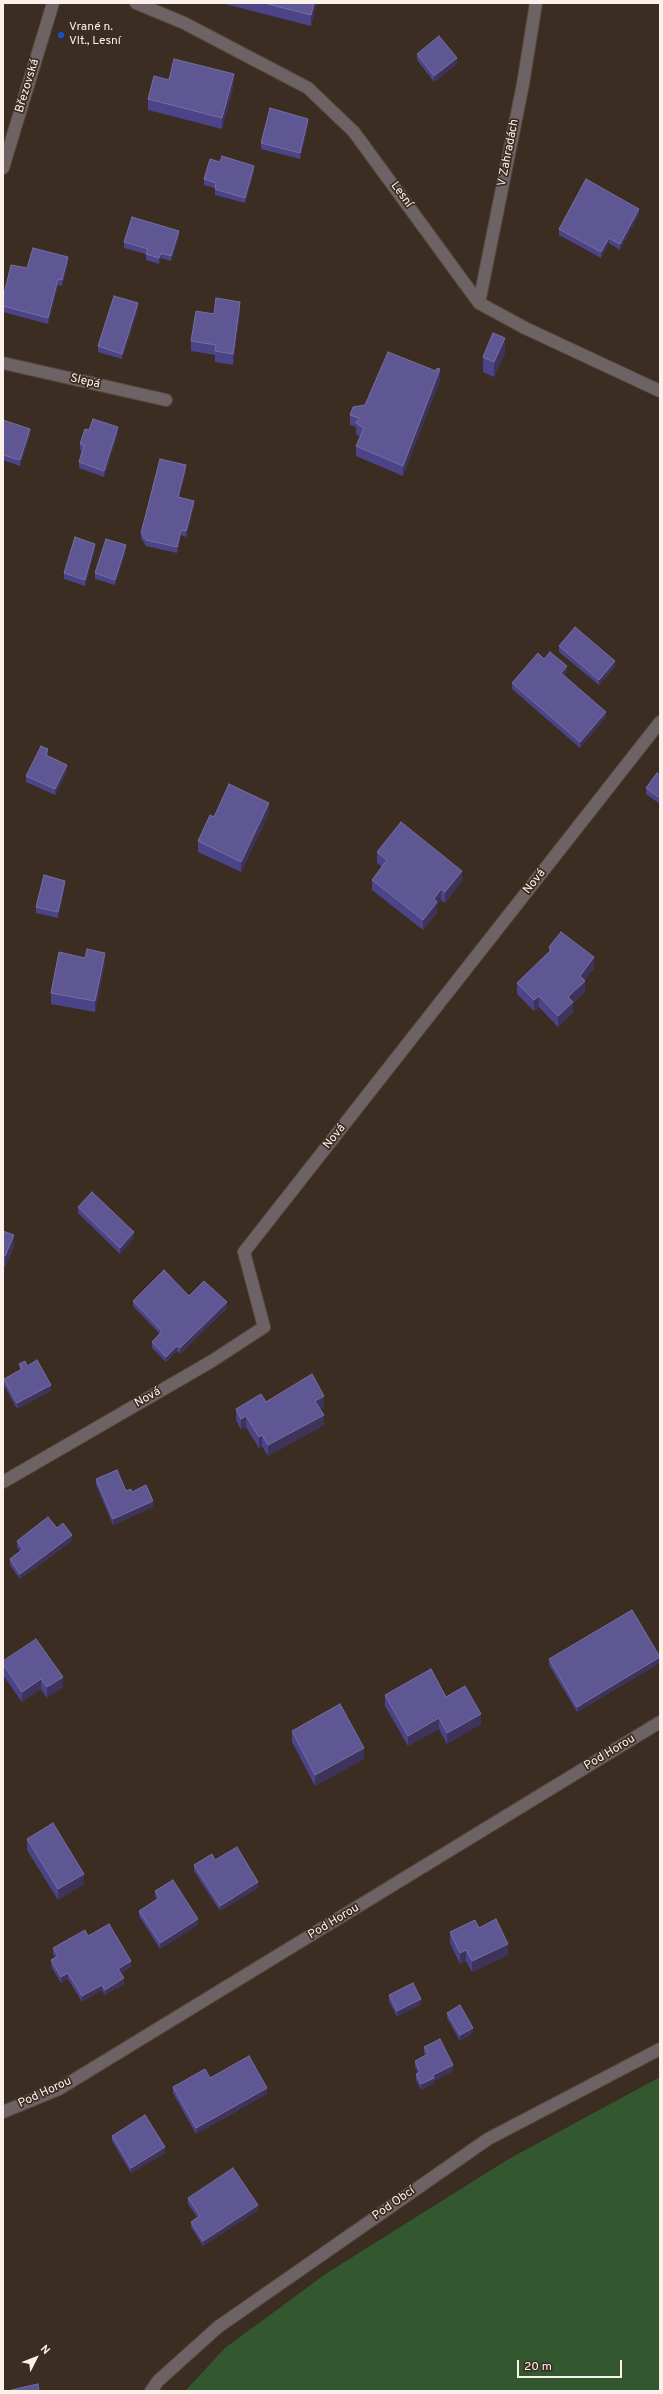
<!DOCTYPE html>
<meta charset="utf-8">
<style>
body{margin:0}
#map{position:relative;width:663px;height:2394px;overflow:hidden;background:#3b2d21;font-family:Overpass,sans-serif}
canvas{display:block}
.frame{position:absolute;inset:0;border:4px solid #fbf1ea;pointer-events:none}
.north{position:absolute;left:16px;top:2338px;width:40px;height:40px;-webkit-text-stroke:3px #3b2d21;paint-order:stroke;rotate:48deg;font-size:11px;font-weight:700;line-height:16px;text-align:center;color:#fbf1ea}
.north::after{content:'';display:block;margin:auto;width:14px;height:18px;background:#fbf1ea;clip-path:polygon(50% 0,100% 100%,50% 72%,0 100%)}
.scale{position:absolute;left:517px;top:2360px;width:105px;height:18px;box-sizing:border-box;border:2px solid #fbf1ea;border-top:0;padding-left:5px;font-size:12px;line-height:14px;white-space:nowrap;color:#fbf1ea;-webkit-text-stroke:3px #3b2d21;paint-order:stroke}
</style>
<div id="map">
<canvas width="663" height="2394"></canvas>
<div class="frame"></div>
<div class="north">N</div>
<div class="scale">20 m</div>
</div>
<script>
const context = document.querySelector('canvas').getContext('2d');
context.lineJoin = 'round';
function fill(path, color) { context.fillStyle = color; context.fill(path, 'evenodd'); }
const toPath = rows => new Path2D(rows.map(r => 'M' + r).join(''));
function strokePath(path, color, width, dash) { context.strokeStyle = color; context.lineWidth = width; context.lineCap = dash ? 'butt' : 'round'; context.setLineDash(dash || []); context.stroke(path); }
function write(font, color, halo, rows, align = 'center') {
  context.font = font + ' Overpass,sans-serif'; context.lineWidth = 3.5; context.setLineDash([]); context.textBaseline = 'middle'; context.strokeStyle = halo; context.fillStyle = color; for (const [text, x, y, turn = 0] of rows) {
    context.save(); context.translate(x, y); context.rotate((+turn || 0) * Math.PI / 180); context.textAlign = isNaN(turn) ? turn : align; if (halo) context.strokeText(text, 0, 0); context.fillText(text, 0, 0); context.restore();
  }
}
fill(toPath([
 [660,2077,660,2391,185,2391,225,2348,327,2273,507,2160]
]), '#335830');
const minor = toPath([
 [136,3,184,23,308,88,354,132,479,303,525,328,660,391],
 [3,168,53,3],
 [479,303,523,84,536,3],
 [3,363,166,400],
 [3,1482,212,1361,264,1327,244,1252,660,722],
 [3,2112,59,2089,660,1722],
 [151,2391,158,2381,218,2327,488,2139,660,2049]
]);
strokePath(minor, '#56483d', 14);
strokePath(minor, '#6e6364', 12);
fill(toPath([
 [221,3,317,3,311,26],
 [417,54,457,64,434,82,417,60],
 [169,80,234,84,222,129,148,110,148,99],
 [308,125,300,159,261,149,261,143],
 [254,171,245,203,215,195,215,188,204,185,204,179],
 [639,214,620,250,609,243,601,258,559,235,559,229],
 [179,237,171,261,161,258,159,264,146,260,146,254,124,248,124,242],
 [68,263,62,286,58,285,48,324,3,312,3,298,27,268],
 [138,309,122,359,98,352,98,346],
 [240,312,233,365,215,362,215,355,191,351,191,341,214,314],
 [505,353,494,377,483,372,483,357],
 [440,380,403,476,356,456,356,446,360,437,356,434,356,427,350,425,350,415,365,405],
 [3,420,30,435,20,466,3,460],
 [89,430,118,433,104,477,79,468,79,462,82,450,80,450,80,444],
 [186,471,179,497,194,507,186,537,181,535,177,553,146,546,141,538,141,533],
 [95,549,85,586,64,579,64,573],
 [126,551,115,585,95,579,95,573],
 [559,646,615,667,599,685,559,652],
 [544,659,567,672,564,676,606,717,580,748,512,689,512,683],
 [48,755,48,756,67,771,55,795,26,782,26,776],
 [660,775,660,804,646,794,646,788],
 [269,813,241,872,198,852,198,841,214,817],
 [377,852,462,881,445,903,441,900,437,905,437,913,423,930,372,890,372,880,382,867,377,863],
 [65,886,58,918,36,913,36,907],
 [549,947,594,968,584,981,585,992,573,1003,573,1012,558,1027,539,1007,534,1011,517,994,517,983,549,952],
 [85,958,105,963,95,1012,51,1004,51,993],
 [78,1207,134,1238,120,1254,78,1213],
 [3,1231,14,1246,5,1267,3,1266],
 [189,1296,227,1308,180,1354,177,1351,166,1362,152,1348,152,1342,160,1334,133,1306,133,1301],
 [19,1364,51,1391,17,1409,4,1385,4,1379,20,1370],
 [266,1402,324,1407,320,1409,324,1425,268,1456,262,1446,259,1448,246,1427,241,1430,236,1420,236,1409],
 [96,1479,126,1491,132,1492,153,1507,113,1525,96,1485],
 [57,1528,72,1541,20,1579,10,1565,10,1559,20,1551,17,1547,17,1541],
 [660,1657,660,1663,577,1712,549,1665,549,1659],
 [3,1661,63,1687,47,1698,41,1689,22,1702,3,1675],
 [385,1695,446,1697,481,1724,447,1744,439,1729,408,1746,385,1706],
 [292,1731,364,1759,315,1786,292,1742],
 [27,1839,84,1884,58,1900,27,1850],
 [215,1860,258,1888,220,1911,194,1871,194,1865],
 [155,1891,198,1925,160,1949,139,1916,139,1911,157,1899,155,1897],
 [479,1928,508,1955,472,1972,466,1961,460,1964,450,1943,450,1932],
 [88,1936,131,1967,121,1973,124,1984,105,1995,102,1990,82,2002,68,1979,61,1983,51,1966,51,1960,56,1958,53,1954,53,1948],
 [389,1995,421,2004,397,2017,389,2001],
 [447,2013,473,2033,460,2041,447,2018],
 [424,2047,453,2071,434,2081,434,2083,421,2090,416,2080,416,2074,418,2073,415,2066,415,2061,425,2055,424,2053],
 [210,2078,267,2094,196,2134,173,2093,173,2087],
 [112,2136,165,2153,131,2173,112,2141],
 [188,2198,258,2210,203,2246,191,2227,191,2222,197,2217,188,2204]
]), '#4b4489');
fill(toPath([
 [314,3,317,3,311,26,311,15],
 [457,58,457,64,434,82,434,76],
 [234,74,234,84,222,129,222,118],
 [308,119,308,125,300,159,300,153],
 [254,166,254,171,245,203,245,198],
 [639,209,639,214,620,250,620,244],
 [179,231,179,237,171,261,171,256],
 [609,238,609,243,601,258,601,252],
 [161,253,161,258,159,264,159,258],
 [68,257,68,263,62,286,62,280],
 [58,279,58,285,48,324,48,318],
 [240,302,240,312,233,365,233,354],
 [138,303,138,309,122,359,122,354],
 [505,338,505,353,494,377,494,362],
 [440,369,440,380,403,476,403,466],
 [118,427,118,433,104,477,104,471],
 [30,429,30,435,20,466,20,460],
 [186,465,186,471,178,502,178,497],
 [194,501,194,507,186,537,186,531],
 [181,530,181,535,177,553,177,547],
 [95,544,95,549,85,586,85,580],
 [126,545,126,551,115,585,115,580],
 [615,661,615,667,599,685,599,680],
 [567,666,567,672,561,679,561,673],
 [606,712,606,717,580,748,580,742],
 [48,749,48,755,46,760,46,755],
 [67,765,67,771,55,795,55,789],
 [269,803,269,813,241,872,241,862],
 [462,871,462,881,445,903,445,892],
 [65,881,65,886,58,918,58,912],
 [441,889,441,900,437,905,437,913,423,930,423,920,434,899],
 [105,953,105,963,95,1012,95,1001],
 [594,957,594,968,582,984,585,981,585,992,573,1003,573,1012,558,1027,558,1016,580,976],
 [539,996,539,1007,534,1011,534,1000],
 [134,1232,134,1238,120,1254,120,1248],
 [14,1235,14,1246,5,1267,5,1256],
 [227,1302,227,1308,180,1354,180,1348],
 [177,1346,177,1351,166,1362,166,1357],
 [51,1385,51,1391,17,1409,17,1403],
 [324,1396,324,1407,315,1412,315,1401],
 [324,1415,324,1425,268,1456,268,1445],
 [246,1416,246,1427,241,1430,241,1419],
 [262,1435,262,1446,259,1448,259,1437],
 [153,1501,153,1507,113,1525,113,1519],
 [72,1535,72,1541,20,1579,20,1574],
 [660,1657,660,1663,577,1712,577,1707],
 [63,1677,63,1687,47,1698,47,1687],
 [41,1679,41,1689,22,1702,22,1692],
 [481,1714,481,1724,447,1744,447,1733],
 [439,1718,439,1729,408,1746,408,1736],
 [364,1748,364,1759,315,1786,315,1775],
 [84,1874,84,1884,58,1900,58,1889],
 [258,1882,258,1888,220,1911,220,1906],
 [198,1919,198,1925,160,1949,160,1943],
 [508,1944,508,1955,472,1972,472,1961],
 [466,1950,466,1961,460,1964,460,1953],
 [131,1961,131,1967,118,1975,118,1969],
 [68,1973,68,1979,61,1983,61,1977],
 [124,1978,124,1984,105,1995,105,1990],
 [102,1985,102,1990,82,2002,82,1996],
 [421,1999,421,2004,397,2017,397,2011],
 [473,2028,473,2033,460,2041,460,2035],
 [453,2065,453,2071,434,2081,434,2083,421,2090,421,2084,433,2075],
 [267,2088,267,2094,196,2134,196,2128],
 [165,2147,165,2153,131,2173,131,2168],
 [258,2205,258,2210,203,2246,203,2241]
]), '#3d335b');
const building = toPath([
 [264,3,314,3,311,15,264,3],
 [439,36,457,58,434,76,417,54,439,36],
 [174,59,234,74,222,118,148,99,154,76,169,80,174,59],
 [270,108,308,119,300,153,261,143,270,108],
 [222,156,254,166,245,198,215,189,216,183,204,179,210,159,220,162,222,156],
 [586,179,639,209,620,244,609,238,601,252,559,229,586,179],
 [132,217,179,231,171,256,161,253,159,258,146,254,148,249,124,242,132,217],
 [33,248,68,257,62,280,58,279,48,318,3,306,3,298,11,265,27,268,33,248],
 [114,296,138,303,122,354,98,346,114,296],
 [216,298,240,302,233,354,215,351,216,345,191,341,196,311,214,314,216,298],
 [493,333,505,338,494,362,483,357,493,333],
 [388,352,436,371,437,368,440,369,403,466,356,446,364,428,356,423,359,418,350,415,353,407,365,405,388,352],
 [93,419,118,427,104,471,79,462,84,445,80,444,85,429,89,430,93,419],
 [3,420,30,429,20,460,3,455,3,420],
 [160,459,186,465,178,497,194,501,186,531,181,530,177,547,146,540,141,533,160,459],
 [75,537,95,544,85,580,64,573,75,537],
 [106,539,126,545,115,580,95,573,106,539],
 [575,627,615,661,599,680,559,646,575,627],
 [550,652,567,666,561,673,606,712,580,742,512,683,538,653,544,659,550,652],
 [41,746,48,749,46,755,67,765,55,789,26,776,41,746],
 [657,773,660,775,660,798,646,788,657,773],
 [229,784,269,803,241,862,198,841,210,815,214,817,229,784],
 [401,822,462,871,445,892,441,889,434,899,437,902,423,920,372,880,387,860,377,852,401,822],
 [44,875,65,881,58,912,36,907,44,875],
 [561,932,594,957,580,976,585,981,568,997,573,1002,558,1016,539,996,534,1000,517,983,551,950,549,947,561,932],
 [87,949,105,953,95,1001,51,993,59,952,85,958,87,949],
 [92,1192,134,1232,120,1248,78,1207,92,1192],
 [3,1231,14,1235,5,1256,3,1255,3,1231],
 [164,1270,189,1296,204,1281,227,1302,180,1348,177,1346,166,1357,152,1342,162,1331,133,1301,164,1270],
 [37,1360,51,1385,17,1403,4,1379,22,1369,19,1364,25,1361,27,1366,37,1360],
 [312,1374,324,1396,315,1401,324,1415,268,1445,262,1435,259,1437,246,1416,241,1419,236,1409,261,1394,266,1402,312,1374],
 [117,1470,126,1491,131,1489,132,1492,146,1485,153,1501,113,1519,96,1479,117,1470],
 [48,1517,57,1528,63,1523,72,1535,20,1574,10,1559,23,1549,17,1541,48,1517],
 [632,1610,660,1657,577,1707,549,1659,632,1610],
 [36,1639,63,1677,47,1687,41,1679,22,1692,3,1664,3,1661,36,1639],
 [431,1669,446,1697,465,1686,481,1714,447,1733,439,1718,408,1736,385,1695,431,1669],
 [340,1704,364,1748,315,1775,292,1731,340,1704],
 [53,1823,84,1874,58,1889,27,1839,53,1823],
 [237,1847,258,1882,220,1906,194,1865,212,1854,215,1860,237,1847],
 [173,1880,198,1919,160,1943,139,1911,159,1898,155,1891,173,1880],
 [496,1919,508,1944,472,1961,466,1950,460,1953,450,1932,475,1920,479,1928,496,1919],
 [109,1924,131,1961,118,1969,124,1978,105,1990,102,1985,82,1996,68,1973,61,1977,51,1960,58,1956,53,1948,85,1930,88,1936,109,1924],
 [413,1983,421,1999,397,2011,389,1995,413,1983],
 [460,2005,473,2028,460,2035,447,2013,460,2005],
 [440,2039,453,2065,433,2075,434,2078,421,2084,416,2074,420,2072,415,2061,428,2054,424,2047,440,2039],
 [249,2056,267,2088,196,2128,173,2087,205,2069,210,2078,249,2056],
 [145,2115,165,2147,131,2168,112,2136,145,2115],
 [233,2168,258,2205,203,2241,191,2222,200,2216,188,2198,233,2168],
 [38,2384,39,2391,11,2391,11,2390,38,2384]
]);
fill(building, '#5e5794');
strokePath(building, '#776fa1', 1);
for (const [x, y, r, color] of [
 [61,35,4,"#1a4fb4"]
]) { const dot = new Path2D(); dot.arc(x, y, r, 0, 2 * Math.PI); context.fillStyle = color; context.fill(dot); strokePath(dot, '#3b2d21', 1.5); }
write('12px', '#fbf1ea', '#3b2d21', [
 ["Vrané n.",69,28],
 ["Vlt., Lesní",69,42]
], 'left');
write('12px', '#fbf1ea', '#3b2d21', [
 ["Březovská",28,86,-73],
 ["V Zahradách",509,153,-79],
 ["Lesní",401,195,54],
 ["Slepá",85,382,13],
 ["Nová",535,882,-52],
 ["Nová",335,1137,-52],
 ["Nová",148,1398,-30],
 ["Pod Horou",610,1753,-31],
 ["Pod Horou",334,1922,-31],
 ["Pod Horou",45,2093,-25],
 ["Pod Obcí",394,2204,-35]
]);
</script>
